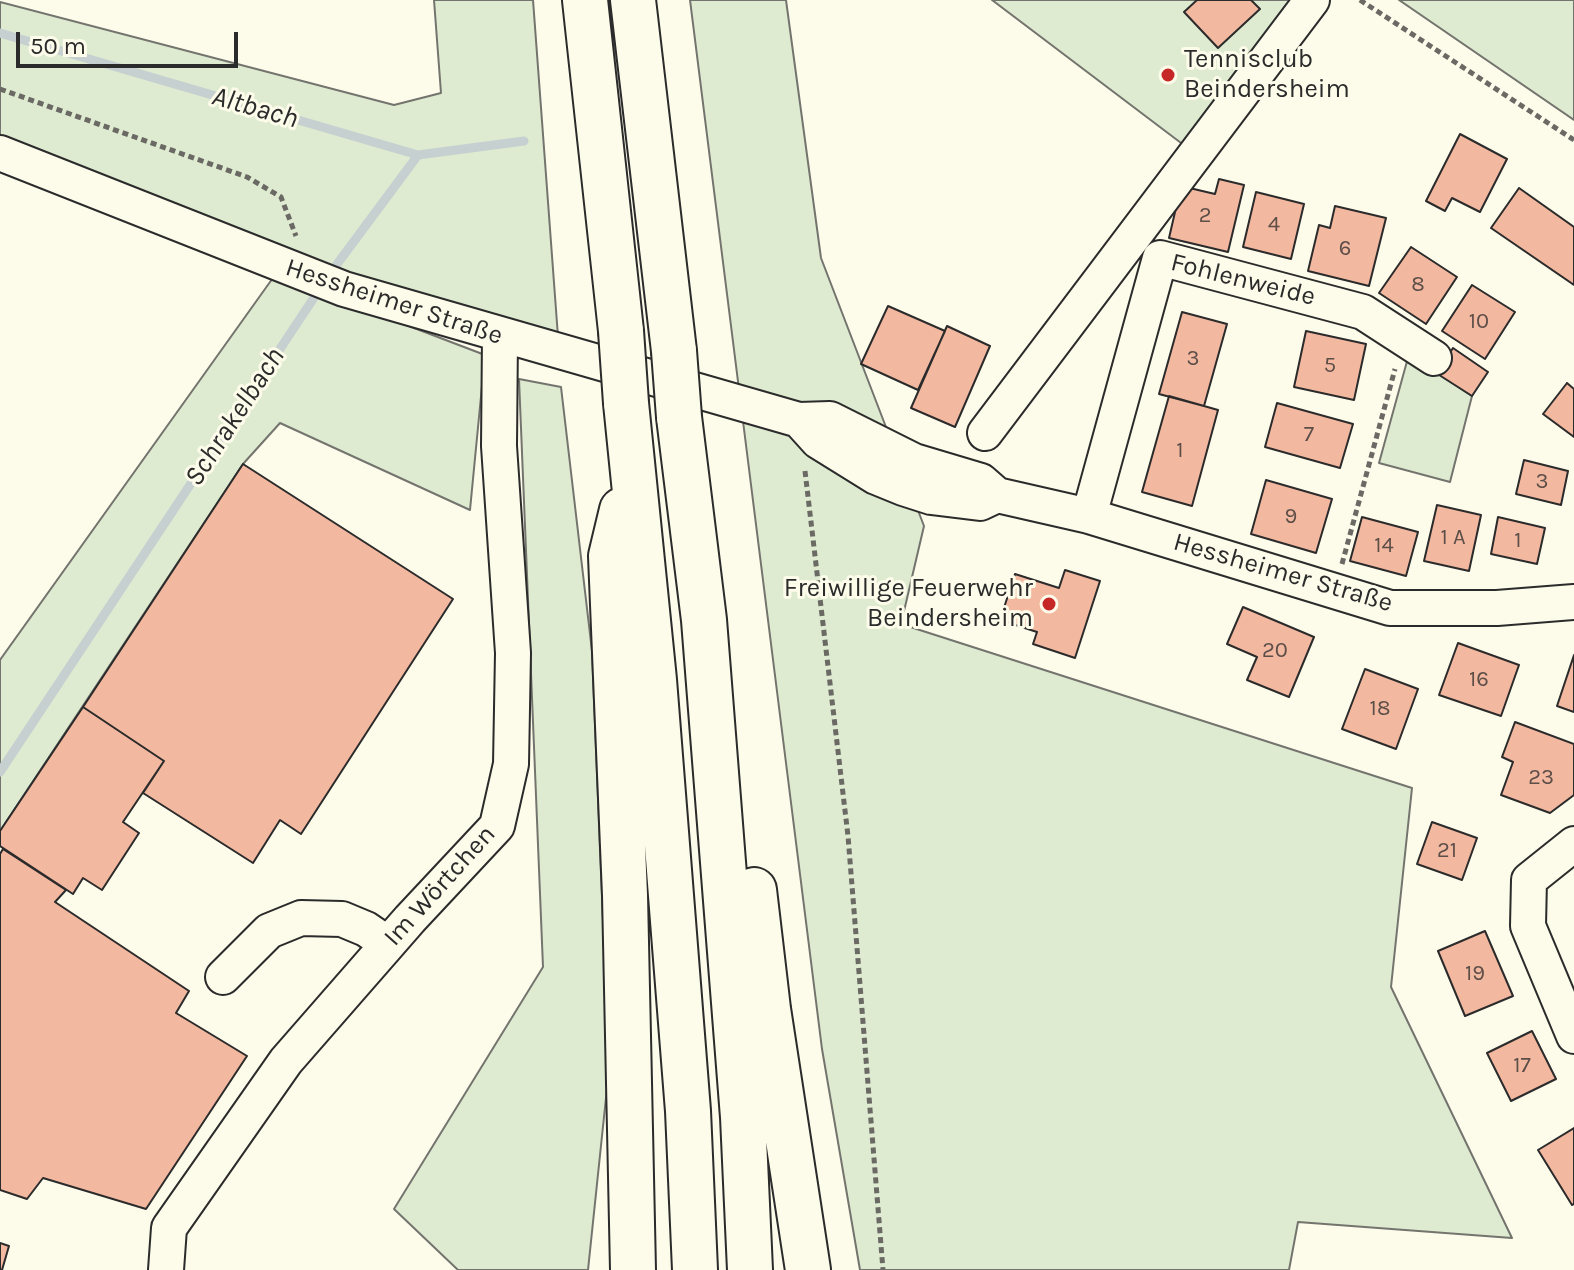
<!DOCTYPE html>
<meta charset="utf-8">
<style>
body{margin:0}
#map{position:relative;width:1574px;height:1270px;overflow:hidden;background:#fdfbea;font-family:Karla,sans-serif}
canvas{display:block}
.scale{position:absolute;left:16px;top:32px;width:222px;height:36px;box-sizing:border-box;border:4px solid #2b2b2b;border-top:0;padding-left:10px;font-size:24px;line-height:28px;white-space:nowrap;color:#2b2b2b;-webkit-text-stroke:6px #fdfbea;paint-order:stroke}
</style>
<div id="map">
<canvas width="1574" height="1270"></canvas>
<div class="scale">50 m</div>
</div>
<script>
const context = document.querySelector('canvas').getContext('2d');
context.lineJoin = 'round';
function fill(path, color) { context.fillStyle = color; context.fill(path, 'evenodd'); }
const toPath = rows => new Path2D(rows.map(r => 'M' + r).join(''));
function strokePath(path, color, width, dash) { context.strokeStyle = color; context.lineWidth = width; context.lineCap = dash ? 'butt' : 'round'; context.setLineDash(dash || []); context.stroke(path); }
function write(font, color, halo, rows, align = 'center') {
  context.font = font + ' Karla,sans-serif'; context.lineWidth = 6; context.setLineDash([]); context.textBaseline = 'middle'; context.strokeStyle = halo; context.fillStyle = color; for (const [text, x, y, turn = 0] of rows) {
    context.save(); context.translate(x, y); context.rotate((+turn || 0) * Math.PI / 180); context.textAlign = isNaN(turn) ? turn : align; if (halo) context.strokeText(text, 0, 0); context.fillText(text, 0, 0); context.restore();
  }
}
const green = toPath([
 [434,0,533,0,559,350,449,322,0,142,0,2,394,105,441,93,434,0],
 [690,0,786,0,821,258,924,526,901,624,1412,788,1391,987,1512,1238,1298,1222,1289,1270,860,1270,822,1049,690,0],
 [992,0,1301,0,1189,149,992,0],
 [1399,0,1574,0,1574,120,1399,0],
 [275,275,485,355,470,510,280,423,243,464,0,831,0,660,275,275],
 [1409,354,1472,396,1450,482,1379,463,1409,354],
 [519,379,561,387,592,651,609,1069,588,1270,458,1270,394,1209,543,967,519,379]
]);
fill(green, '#deebd1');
strokePath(green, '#74746e', 2);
strokePath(toPath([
 [0,33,418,155],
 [329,275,418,155,524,141],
 [0,772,321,287]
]), '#c7d0d0', 9);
const building = toPath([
 [1197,0,1251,0,1260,9,1218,48,1184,12,1197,0],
 [1460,134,1507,159,1480,212,1452,198,1445,211,1426,201,1460,134],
 [1219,179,1244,185,1228,252,1169,238,1181,186,1215,194,1219,179],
 [1519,188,1574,227,1574,285,1491,228,1519,188],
 [1256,192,1304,204,1291,259,1243,247,1256,192],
 [1335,206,1386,218,1369,286,1308,271,1319,225,1330,228,1335,206],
 [1411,247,1457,277,1426,324,1379,293,1411,247],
 [1472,285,1515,312,1485,359,1442,331,1472,285],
 [888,306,945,331,918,390,861,364,888,306],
 [1182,312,1227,324,1204,406,1159,394,1182,312],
 [947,326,990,346,955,427,911,408,947,326],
 [1306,331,1366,344,1354,400,1294,387,1306,331],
 [1453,348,1488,372,1472,396,1436,373,1453,348],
 [1567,383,1574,389,1574,437,1543,414,1567,383],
 [1169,396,1218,410,1192,506,1142,492,1169,396],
 [1277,403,1353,424,1340,468,1265,447,1277,403],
 [1524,460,1568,471,1561,505,1516,494,1524,460],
 [243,464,453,599,301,834,280,820,253,863,143,793,164,761,83,707,243,464],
 [1266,480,1332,499,1316,553,1251,534,1266,480],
 [1437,505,1481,515,1469,571,1424,561,1437,505],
 [1362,517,1418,532,1406,576,1350,561,1362,517],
 [1498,517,1545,528,1537,564,1491,554,1498,517],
 [1065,570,1100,581,1075,658,1033,644,1037,632,1000,620,1015,574,1059,588,1065,570],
 [1243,607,1314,637,1289,697,1247,680,1257,657,1227,644,1243,607],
 [1458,643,1519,665,1501,716,1439,695,1458,643],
 [1574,655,1574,712,1557,706,1574,655],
 [1365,669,1418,689,1396,749,1342,729,1365,669],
 [83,707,164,761,123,822,139,833,102,890,83,878,73,894,0,846,0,831,83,707],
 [1515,722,1574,744,1574,795,1550,813,1501,795,1513,762,1502,757,1515,722],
 [1432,822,1477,838,1462,880,1417,864,1432,822],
 [3,849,66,890,55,902,189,991,176,1013,247,1056,146,1209,43,1178,27,1199,0,1190,0,854,3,849],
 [1485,931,1513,996,1465,1016,1438,951,1485,931],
 [1532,1031,1556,1079,1511,1101,1487,1053,1532,1031],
 [1574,1128,1574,1204,1572,1205,1538,1150,1574,1128],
 [0,1243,9,1246,2,1270,0,1270,0,1243]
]);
fill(building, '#f2b8a0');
strokePath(building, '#2b2b2b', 2);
const minor = toPath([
 [0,153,344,289,799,420,830,419,914,461,981,481,997,495,1089,516,1390,608,1497,608,1574,602],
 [799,420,818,441,876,477,903,488,931,497,980,503,997,495],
 [985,433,1312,0],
 [1089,516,1160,258,1363,312,1434,358],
 [1574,844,1529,880,1528,926,1574,1036],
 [223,977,269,931,301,918,342,919,366,929,388,944],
 [166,1270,169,1228,286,1061,410,919,497,826,511,764,513,653,499,446,500,336]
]);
const highway = toPath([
 [585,0,621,331],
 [633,0,674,351],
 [626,403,654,680,688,1111,695,1270],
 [679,417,704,620,743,1117,750,1270],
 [622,510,611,556,625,895,633,1270],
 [754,890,768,1009,808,1270]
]);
strokePath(minor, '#2b2b2b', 38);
strokePath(highway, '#2b2b2b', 48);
strokePath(toPath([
 [1360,0,1574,140],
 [0,89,247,177,281,197,296,236],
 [805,471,848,836,883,1270],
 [1342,564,1395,369]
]), '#6a6964', 5, [6, 4]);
strokePath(minor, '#fdfbea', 34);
strokePath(highway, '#fdfbea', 44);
const highwayBridge = toPath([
 [621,331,626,403],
 [674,351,679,417]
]);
strokePath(highwayBridge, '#2b2b2b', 48, []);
strokePath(highwayBridge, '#fdfbea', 44);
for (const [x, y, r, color] of [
 [1168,75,8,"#c62828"],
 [1049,604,8,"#c62828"]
]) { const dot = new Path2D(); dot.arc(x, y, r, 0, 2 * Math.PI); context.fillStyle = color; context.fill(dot); strokePath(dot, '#fdfbea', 3); }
write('22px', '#5d4e48', null, [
 ["2",1205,216],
 ["4",1274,225],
 ["6",1345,249],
 ["8",1418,285],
 ["10",1479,322],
 ["3",1193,359],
 ["5",1330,366],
 ["7",1309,435],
 ["1",1180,451],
 ["3",1542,482],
 ["9",1291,517],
 ["1 A",1453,538],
 ["1",1518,541],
 ["14",1384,546],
 ["20",1275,651],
 ["16",1479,680],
 ["18",1380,709],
 ["23",1541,778],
 ["21",1447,851],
 ["19",1475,974],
 ["17",1522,1066]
]);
write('26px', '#2b2b2b', '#fdfbea', [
 ["Tennisclub",1184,60],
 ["Beindersheim",1184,90],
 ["Freiwillige Feuerwehr",1033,589,"right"],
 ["Beindersheim",1033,619,"right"]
], 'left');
write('26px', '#2b2b2b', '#fdfbea', [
 ["Fohlenweide",1243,280,14],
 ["Hessheimer Straße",394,302,18],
 ["Hessheimer Straße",1283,573,16],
 ["Im Wörtchen",440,886,-48]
]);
write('italic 28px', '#2b2b2b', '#fdfbea', [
 ["Altbach",255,108,16],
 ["Schrakelbach",235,417,-57]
]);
</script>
